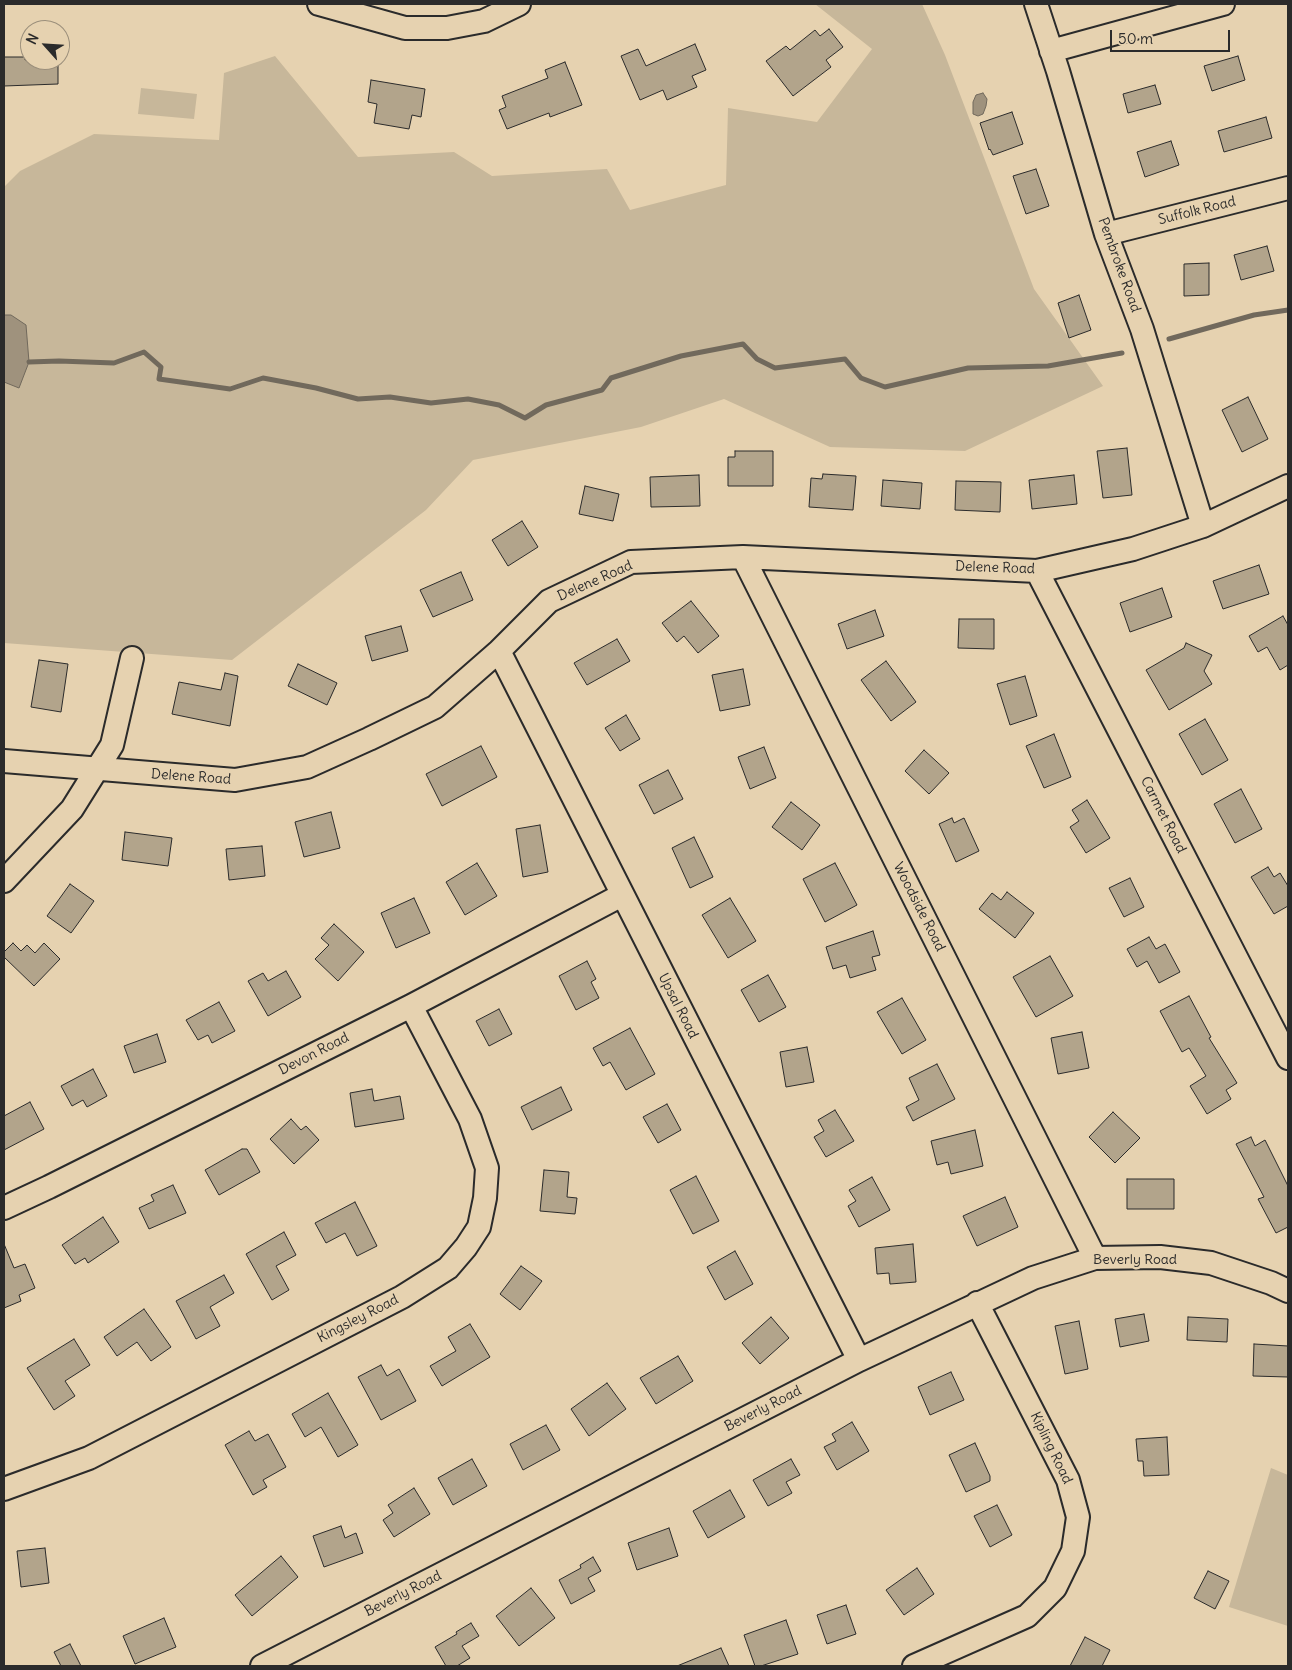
<!DOCTYPE html>
<style>
body{margin:0}
#map{position:relative;width:1292px;height:1670px;overflow:hidden;background:#e6d2b0;font-family:Delius,sans-serif}
canvas{display:block}
.frame{position:absolute;inset:0;border:5px solid #2b2b2b;pointer-events:none}
.north{position:absolute;left:20px;top:20px;width:50px;height:50px;box-sizing:border-box;background:#e6d2b0;border:1px solid #9b8f7b;border-radius:50%;rotate:296deg;font-size:14px;font-weight:700;line-height:20px;text-align:center;color:#2b2b2b}
.north::after{content:'';display:block;margin:auto;width:18px;height:22px;background:#2b2b2b;clip-path:polygon(50% 0,100% 100%,50% 72%,0 100%)}
.scale{position:absolute;left:1110px;top:30px;width:120px;height:22px;box-sizing:border-box;border:2px solid #2b2b2b;border-top:0;padding-left:6px;font-size:15px;line-height:18px;white-space:nowrap;color:#2b2b2b;-webkit-text-stroke:4px #e6d2b0;paint-order:stroke}
</style>
<div id="map">
<canvas width="1292" height="1670"></canvas>
<div class="frame"></div>
<div class="north">N</div>
<div class="scale">50 m</div>
</div>
<script>
const context = document.querySelector('canvas').getContext('2d');
context.lineJoin = 'round';
function fill(path, color) { context.fillStyle = color; context.fill(path, 'evenodd'); }
const toPath = rows => new Path2D(rows.map(r => 'M' + r).join(''));
function strokePath(path, color, width, dash) { context.strokeStyle = color; context.lineWidth = width; context.lineCap = dash ? 'butt' : 'round'; context.setLineDash(dash || []); context.stroke(path); }
function write(font, color, halo, rows, align = 'center') {
  context.font = font + ' Delius,sans-serif'; context.lineWidth = 5; context.setLineDash([]); context.textBaseline = 'middle'; context.strokeStyle = halo; context.fillStyle = color; for (const [text, x, y, turn = 0] of rows) {
    context.save(); context.translate(x, y); context.rotate((+turn || 0) * Math.PI / 180); context.textAlign = isNaN(turn) ? turn : align; if (halo) context.strokeText(text, 0, 0); context.fillText(text, 0, 0); context.restore();
  }
}
fill(toPath([
 [815,4,922,4,945,55,1034,289,1103,386,965,451,830,447,724,399,641,427,473,460,426,510,232,660,4,643,4,187,20,171,94,134,219,140,224,73,275,56,358,157,454,152,492,176,607,169,630,210,726,185,728,108,817,122,872,49],
 [141,88,197,94,194,119,138,114],
 [1271,1468,1288,1475,1288,1626,1229,1607]
]), '#c7b79a');
const water = toPath([
 [983,93,987,99,986,106,983,114,978,116,973,114,973,102,976,95,983,93],
 [4,315,11,315,26,325,29,362,19,388,4,382,4,315]
]);
fill(water, '#9f927d');
strokePath(water, '#71695c', 1);
strokePath(toPath([
 [1169,339,1254,315,1288,310],
 [29,362,59,361,114,363,144,352,161,367,159,379,230,389,263,378,316,388,358,399,390,397,431,403,468,399,499,405,525,418,546,405,602,390,611,378,681,356,743,344,757,359,775,368,845,359,861,378,885,387,968,368,1048,366,1122,353]
]), '#71695c', 5);
const building = toPath([
 [829,29,843,47,826,60,831,67,793,96,766,61,786,46,790,50,815,30,820,36,829,29],
 [695,44,706,70,692,76,697,87,667,100,663,90,640,100,621,56,638,49,646,66,695,44],
 [1238,56,1245,80,1212,91,1204,66,1238,56],
 [4,57,25,57,25,60,58,60,58,84,4,86,4,57],
 [565,62,582,105,550,117,549,113,507,129,499,110,506,107,502,96,548,78,545,70,565,62],
 [371,80,425,89,421,117,412,115,409,129,374,123,377,104,368,102,371,80],
 [1155,85,1161,104,1128,113,1123,94,1155,85],
 [1012,112,1023,144,993,155,990,149,989,150,980,123,1012,112],
 [1266,117,1272,138,1224,152,1218,131,1266,117],
 [1171,141,1179,165,1145,177,1137,152,1171,141],
 [1036,169,1049,206,1026,214,1013,176,1036,169],
 [1267,246,1274,271,1241,280,1234,255,1267,246],
 [1209,263,1209,295,1184,296,1184,264,1209,263],
 [1079,295,1091,330,1069,338,1058,303,1079,295],
 [1248,397,1268,439,1242,452,1222,410,1248,397],
 [1127,448,1132,495,1103,498,1097,451,1127,448],
 [735,451,773,451,773,486,728,486,728,457,735,457,735,451],
 [823,474,856,476,853,510,809,507,811,478,822,479,823,474],
 [699,475,700,506,651,507,650,477,699,475],
 [1074,475,1077,504,1032,509,1029,480,1074,475],
 [883,480,922,483,920,509,881,506,883,480],
 [956,481,1001,482,1000,512,955,510,956,481],
 [585,486,619,494,613,521,579,514,585,486],
 [522,521,538,547,508,566,492,540,522,521],
 [1259,565,1269,594,1223,609,1213,581,1259,565],
 [461,572,473,600,433,617,420,590,461,572],
 [1162,588,1172,617,1130,632,1120,603,1162,588],
 [691,601,719,636,698,653,684,636,677,642,662,623,691,601],
 [875,610,884,636,847,649,838,624,875,610],
 [1283,616,1288,625,1288,665,1280,670,1267,647,1258,652,1249,636,1283,616],
 [959,619,994,619,994,649,958,648,959,619],
 [401,626,408,651,372,661,365,636,401,626],
 [617,639,630,661,587,685,574,663,617,639],
 [1186,643,1212,655,1204,671,1212,684,1169,710,1146,670,1184,648,1186,643],
 [39,660,68,664,61,712,31,707,39,660],
 [886,661,916,702,891,721,861,680,886,661],
 [298,664,337,683,327,705,288,686,298,664],
 [743,669,750,705,720,711,712,675,743,669],
 [225,673,238,676,230,726,172,714,179,682,221,690,225,673],
 [1025,676,1037,716,1010,725,997,684,1025,676],
 [626,715,640,739,620,751,605,728,626,715],
 [1205,719,1228,760,1202,775,1179,734,1205,719],
 [1054,734,1071,777,1044,788,1026,746,1054,734],
 [481,746,497,777,442,806,426,774,481,746],
 [764,747,776,778,750,789,738,757,764,747],
 [924,750,949,773,929,794,905,771,924,750],
 [668,770,683,799,654,814,639,785,668,770],
 [1241,789,1262,829,1235,843,1214,804,1241,789],
 [1087,800,1110,838,1086,853,1070,827,1079,821,1072,810,1087,800],
 [791,802,820,825,802,850,772,827,791,802],
 [331,812,340,848,304,857,295,822,331,812],
 [952,818,954,823,964,818,979,851,956,862,939,824,952,818],
 [540,825,548,872,523,877,516,829,540,825],
 [125,832,172,838,168,866,122,860,125,832],
 [694,837,713,877,690,888,672,848,694,837],
 [262,846,265,876,229,880,226,849,262,846],
 [477,863,497,896,465,915,446,882,477,863],
 [835,863,857,905,825,922,803,879,835,863],
 [1268,867,1274,877,1280,873,1288,886,1288,906,1274,914,1251,877,1268,867],
 [1130,878,1144,907,1124,917,1109,888,1130,878],
 [70,884,94,901,71,933,47,916,70,884],
 [1007,892,1034,913,1015,938,979,909,992,893,1001,900,1007,892],
 [414,898,430,933,396,948,381,913,414,898],
 [730,898,756,941,728,958,702,915,730,898],
 [334,924,364,952,338,981,315,959,329,945,321,938,334,924],
 [873,931,880,955,872,957,876,970,850,978,846,965,833,969,826,947,873,931],
 [1149,937,1156,949,1165,944,1180,972,1159,983,1147,961,1137,967,1127,949,1149,937],
 [13,943,21,951,27,945,35,953,44,943,60,959,34,986,4,957,4,952,13,943],
 [1050,956,1073,996,1036,1017,1013,977,1050,956],
 [587,961,596,979,591,982,599,998,576,1010,559,976,587,961],
 [286,971,301,997,268,1016,248,981,263,973,268,981,286,971],
 [768,975,786,1007,759,1022,741,990,768,975],
 [1189,996,1211,1037,1209,1038,1237,1083,1226,1090,1231,1099,1207,1114,1190,1086,1206,1076,1189,1048,1182,1052,1160,1011,1189,996],
 [902,998,926,1040,902,1054,877,1012,902,998],
 [219,1002,235,1031,212,1043,208,1035,198,1040,186,1020,219,1002],
 [499,1009,512,1034,489,1046,476,1021,499,1009],
 [630,1028,655,1074,626,1090,610,1062,603,1066,593,1048,630,1028],
 [1082,1032,1089,1068,1058,1074,1051,1038,1082,1032],
 [157,1034,166,1062,134,1073,124,1046,157,1034],
 [807,1047,814,1082,786,1087,780,1052,807,1047],
 [937,1064,955,1099,913,1121,906,1107,919,1100,909,1078,937,1064],
 [93,1069,107,1096,87,1107,83,1100,72,1106,61,1086,93,1069],
 [561,1087,572,1110,532,1130,521,1107,561,1087],
 [372,1089,374,1101,400,1096,404,1119,355,1127,350,1093,372,1089],
 [30,1102,44,1129,4,1150,4,1116,30,1102],
 [667,1104,681,1130,658,1143,643,1117,667,1104],
 [835,1110,854,1141,826,1157,814,1137,824,1131,818,1120,835,1110],
 [1113,1112,1140,1138,1115,1163,1089,1137,1113,1112],
 [291,1119,301,1130,306,1126,319,1140,294,1164,270,1139,291,1119],
 [975,1130,983,1166,951,1174,948,1162,937,1165,931,1141,975,1130],
 [1251,1137,1255,1146,1265,1140,1288,1186,1288,1227,1276,1233,1258,1199,1264,1197,1236,1144,1251,1137],
 [242,1149,247,1149,260,1172,219,1195,205,1170,242,1149],
 [544,1170,569,1172,567,1197,577,1198,575,1214,540,1211,544,1170],
 [696,1176,719,1221,693,1234,670,1190,696,1176],
 [872,1177,890,1210,859,1227,848,1206,856,1201,849,1190,872,1177],
 [1127,1179,1174,1179,1174,1209,1127,1209,1127,1179],
 [173,1185,186,1213,149,1229,139,1208,154,1201,151,1195,173,1185],
 [1005,1197,1018,1227,977,1246,963,1216,1005,1197],
 [355,1202,377,1246,357,1256,345,1233,326,1243,315,1223,355,1202],
 [103,1217,119,1242,88,1263,85,1258,75,1264,62,1245,103,1217],
 [284,1232,296,1255,276,1266,289,1290,272,1300,246,1254,284,1232],
 [4,1244,14,1268,25,1264,35,1288,19,1295,21,1301,4,1308,4,1244],
 [913,1244,916,1282,890,1284,889,1273,877,1274,875,1248,913,1244],
 [735,1251,753,1284,725,1300,707,1267,735,1251],
 [521,1266,542,1281,520,1310,500,1294,521,1266],
 [224,1275,234,1293,210,1307,220,1326,196,1339,176,1301,224,1275],
 [144,1309,171,1347,151,1361,137,1342,117,1356,104,1337,144,1309],
 [1144,1314,1149,1341,1120,1347,1115,1319,1144,1314],
 [771,1317,789,1338,760,1364,742,1343,771,1317],
 [1188,1317,1228,1319,1227,1342,1187,1340,1188,1317],
 [1079,1321,1088,1369,1065,1374,1055,1326,1079,1321],
 [470,1324,490,1357,442,1386,430,1366,456,1351,448,1337,470,1324],
 [74,1339,90,1365,65,1381,75,1396,54,1410,27,1368,74,1339],
 [1254,1344,1288,1346,1288,1377,1253,1376,1254,1344],
 [678,1356,693,1381,656,1404,640,1378,678,1356],
 [381,1365,387,1376,399,1369,416,1401,381,1420,358,1377,381,1365],
 [951,1372,964,1400,930,1415,918,1387,951,1372],
 [607,1383,626,1409,589,1436,571,1409,607,1383],
 [328,1393,358,1445,338,1457,321,1427,305,1437,292,1414,328,1393],
 [852,1422,869,1451,837,1470,824,1447,836,1441,832,1434,852,1422],
 [546,1425,560,1450,523,1470,510,1444,546,1425],
 [249,1431,255,1441,268,1434,286,1467,263,1480,267,1487,253,1495,225,1445,249,1431],
 [1167,1437,1169,1475,1144,1476,1143,1461,1138,1461,1136,1439,1167,1437],
 [975,1443,990,1476,990,1481,966,1492,949,1455,975,1443],
 [472,1459,487,1486,453,1505,438,1478,472,1459],
 [791,1459,800,1475,786,1482,792,1493,768,1506,753,1480,791,1459],
 [414,1488,430,1514,394,1537,383,1520,393,1513,388,1505,414,1488],
 [730,1490,745,1517,708,1538,693,1511,730,1490],
 [997,1505,1012,1535,990,1547,974,1516,997,1505],
 [341,1526,345,1538,356,1533,363,1553,324,1567,313,1536,341,1526],
 [669,1528,678,1556,637,1570,628,1543,669,1528],
 [45,1548,49,1583,21,1587,17,1551,45,1548],
 [281,1556,298,1577,252,1616,235,1595,281,1556],
 [593,1557,601,1571,588,1578,595,1591,571,1604,559,1580,581,1568,580,1565,593,1557],
 [917,1568,934,1594,904,1615,886,1590,917,1568],
 [1208,1571,1229,1581,1215,1609,1194,1598,1208,1571],
 [531,1588,555,1618,519,1646,496,1616,531,1588],
 [846,1605,856,1634,827,1644,817,1615,846,1605],
 [164,1618,176,1647,135,1664,123,1636,164,1618],
 [786,1620,798,1654,761,1666,755,1666,744,1635,786,1620],
 [471,1623,479,1636,462,1646,470,1658,457,1666,446,1666,435,1647,457,1634,456,1632,471,1623],
 [1085,1637,1110,1650,1102,1666,1070,1666,1085,1637],
 [70,1644,81,1666,61,1666,54,1652,70,1644],
 [721,1648,729,1666,677,1666,721,1648]
]);
fill(building, '#b2a48b');
strokePath(building, '#2b2b2b', 1);
const minor = toPath([
 [319,4,405,28,447,28,484,21,519,4],
 [1036,4,1058,71,1106,234,1142,329,1203,526],
 [1051,51,1223,4],
 [1106,234,1288,188],
 [743,557,1095,1258],
 [1037,571,1288,1058],
 [499,651,859,1360],
 [4,761,235,780,307,767,369,739,435,707,499,651,549,601,631,562,743,557,1037,571,1133,549,1203,526,1288,486],
 [4,881,72,809,112,745,132,658],
 [4,1208,49,1187,411,1006,622,895],
 [4,1489,89,1458,402,1297,448,1268,466,1247,479,1227,485,1198,487,1168,470,1119,411,1006],
 [262,1666,859,1360,1033,1278,1095,1258,1160,1257,1211,1263,1271,1283,1288,1291],
 [914,1666,1027,1616,1055,1588,1073,1551,1078,1517,1068,1480,977,1303]
]);
strokePath(minor, '#2b2b2b', 26);
strokePath(minor, '#e6d2b0', 22);
write('14px', '#2b2b2b', '#e6d2b0', [
 ["Suffolk Road",1197,211,-14],
 ["Pembroke Road",1119,265,70],
 ["Delene Road",995,568,2],
 ["Delene Road",595,581,-24],
 ["Delene Road",191,777,4],
 ["Carmet Road",1163,815,63],
 ["Woodside Road",919,907,63],
 ["Upsal Road",678,1006,63],
 ["Devon Road",314,1054,-27],
 ["Beverly Road",1135,1260],
 ["Kingsley Road",358,1319,-27],
 ["Beverly Road",763,1409,-27],
 ["Kipling Road",1051,1448,64],
 ["Beverly Road",403,1594,-27]
]);
</script>
